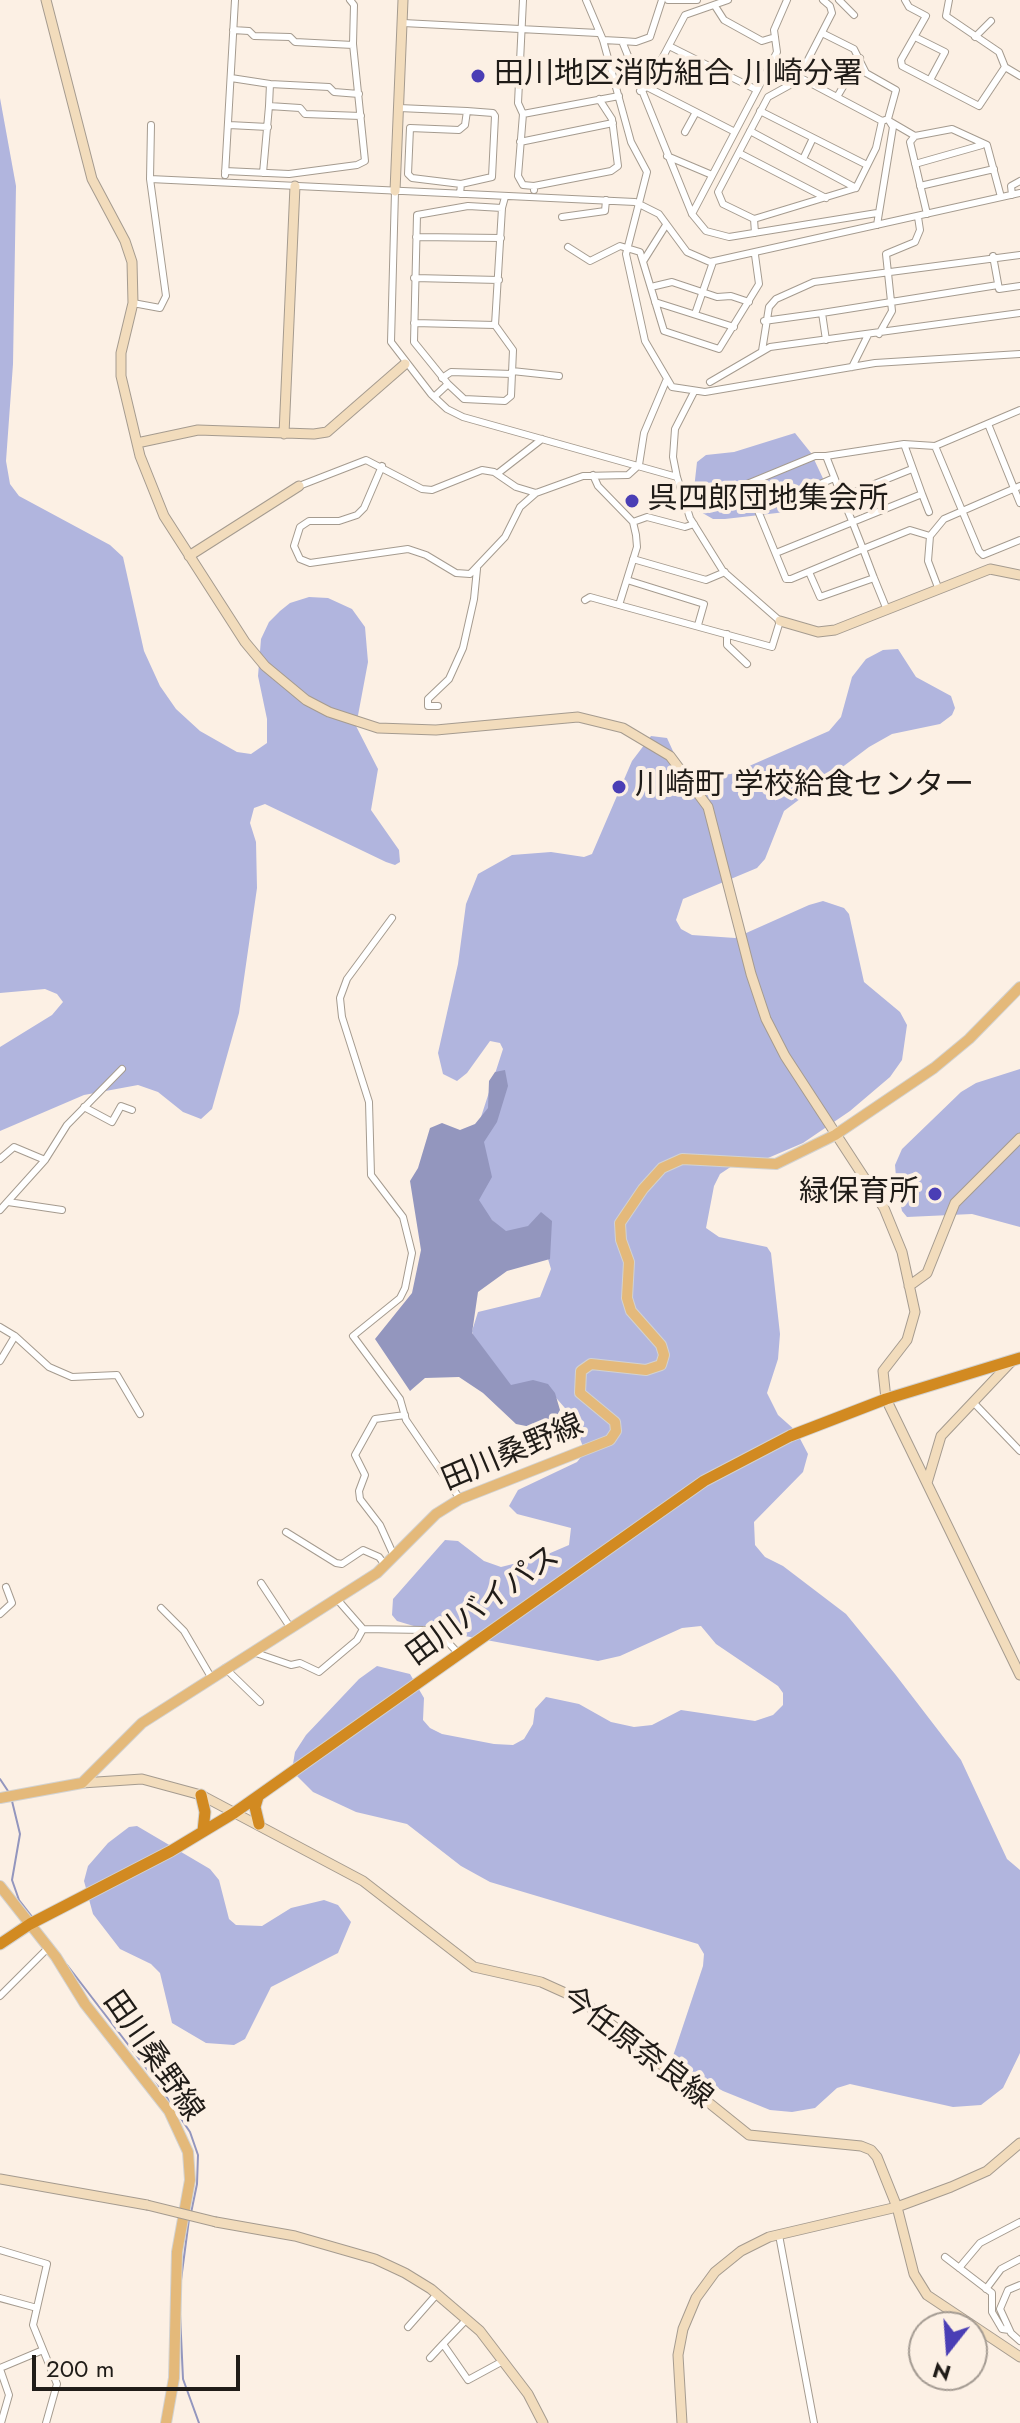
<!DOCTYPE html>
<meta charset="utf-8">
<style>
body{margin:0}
#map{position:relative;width:1020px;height:2423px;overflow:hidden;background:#fcf0e4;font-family:Jost,sans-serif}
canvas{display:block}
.north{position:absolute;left:908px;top:2311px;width:80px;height:80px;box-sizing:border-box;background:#fcf0e4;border:2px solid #a49b92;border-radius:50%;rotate:197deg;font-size:22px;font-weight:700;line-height:32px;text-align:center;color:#201c18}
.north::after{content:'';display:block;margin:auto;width:28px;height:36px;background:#4a3eb5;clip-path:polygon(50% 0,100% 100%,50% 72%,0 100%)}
.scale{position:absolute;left:32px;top:2355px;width:208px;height:36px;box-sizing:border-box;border:4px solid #201c18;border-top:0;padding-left:10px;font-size:24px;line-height:28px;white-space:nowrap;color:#201c18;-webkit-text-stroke:6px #fcf0e4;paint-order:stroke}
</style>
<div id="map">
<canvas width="1020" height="2423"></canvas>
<div class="north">N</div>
<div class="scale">200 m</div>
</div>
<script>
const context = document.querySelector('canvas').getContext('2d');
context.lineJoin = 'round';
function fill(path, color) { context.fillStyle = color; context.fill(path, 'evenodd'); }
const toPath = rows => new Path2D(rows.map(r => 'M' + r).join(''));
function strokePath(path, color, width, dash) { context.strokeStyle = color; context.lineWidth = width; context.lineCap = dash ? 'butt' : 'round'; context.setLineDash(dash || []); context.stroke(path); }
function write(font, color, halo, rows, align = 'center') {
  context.font = font + ' Jost,"Noto Sans JP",sans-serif'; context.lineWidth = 8; context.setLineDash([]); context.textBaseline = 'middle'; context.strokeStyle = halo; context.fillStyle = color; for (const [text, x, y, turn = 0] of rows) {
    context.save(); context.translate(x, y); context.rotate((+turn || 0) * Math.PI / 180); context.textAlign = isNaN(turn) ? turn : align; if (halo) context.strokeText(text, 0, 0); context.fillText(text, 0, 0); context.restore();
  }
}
fill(toPath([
 [0,98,16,186,13,364,6,461,10,484,19,496,110,545,123,557,144,651,160,686,176,709,200,731,237,752,251,754,267,743,267,719,258,676,261,639,269,622,280,611,290,603,309,597,328,598,352,609,365,627,368,662,356,726,378,769,371,810,399,850,400,862,395,865,386,862,265,804,254,808,250,823,256,842,257,888,239,1013,212,1109,201,1119,183,1112,158,1092,138,1085,84,1095,0,1131,0,1047,52,1015,63,1002,57,994,45,989,0,993],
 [795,433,811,453,828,489,822,504,803,510,725,519,713,519,699,511,694,489,697,462,706,455,734,452],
 [898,649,916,677,951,696,955,708,952,715,940,724,892,734,869,747,784,811,765,859,757,868,683,899,676,920,681,929,692,935,735,938,809,905,823,901,844,908,849,914,864,982,900,1012,907,1025,902,1060,890,1077,850,1111,803,1143,761,1161,732,1166,720,1174,714,1186,706,1228,719,1237,767,1247,771,1253,780,1334,778,1359,767,1393,778,1415,796,1431,808,1454,803,1472,754,1522,755,1545,765,1557,783,1566,846,1614,895,1674,961,1760,1007,1859,1020,1870,1020,2053,1003,2088,981,2105,953,2107,850,2084,837,2088,815,2108,792,2112,770,2110,723,2091,671,2062,703,1966,704,1954,698,1944,490,1882,461,1866,407,1824,356,1812,313,1792,297,1776,293,1764,295,1752,306,1735,359,1679,377,1666,410,1674,424,1698,423,1720,430,1728,442,1734,494,1744,513,1745,524,1739,533,1724,535,1709,546,1697,579,1704,611,1722,634,1727,652,1725,681,1710,755,1721,773,1715,783,1705,783,1693,778,1686,716,1644,701,1626,682,1628,620,1656,598,1661,417,1627,397,1621,392,1615,393,1599,445,1540,458,1541,484,1561,501,1567,541,1557,569,1545,571,1528,517,1514,509,1506,518,1490,577,1462,585,1452,571,1415,551,1392,506,1387,477,1369,472,1331,478,1312,540,1297,551,1269,548,1259,528,1255,478,1207,481,1117,503,1049,500,1043,490,1041,467,1073,457,1081,443,1074,438,1053,458,964,466,904,478,874,512,855,551,852,584,857,592,854,632,761,651,736,667,738,683,773,702,777,731,774,829,731,841,717,852,677,866,659,883,650],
 [1020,1069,1020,1227,972,1214,907,1217,902,1211,897,1189,895,1165,902,1149,961,1092,976,1083],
 [137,1826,210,1869,219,1880,229,1919,236,1925,262,1926,291,1908,324,1900,338,1905,351,1922,338,1953,271,1987,245,2039,234,2045,206,2043,172,2023,160,1973,151,1964,120,1949,93,1914,84,1881,88,1866,108,1843,129,1827]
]), '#b1b5de');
fill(toPath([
 [505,1070,508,1086,497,1122,484,1142,492,1177,479,1200,492,1220,506,1231,528,1226,541,1212,552,1221,550,1259,507,1271,478,1292,472,1333,511,1385,533,1380,548,1384,555,1393,560,1410,553,1422,531,1427,516,1424,483,1393,459,1377,425,1378,410,1391,375,1339,412,1293,421,1250,410,1181,418,1168,430,1128,442,1123,460,1130,475,1124,488,1108,489,1081,495,1072]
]), '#9396be');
strokePath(toPath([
 [0,1779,8,1791],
 [12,1801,20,1834,12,1880,19,1900,33,1918],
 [67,1965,153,2077,190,2132,198,2155,197,2184,191,2213],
 [181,2280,189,2219],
 [180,2314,183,2379,199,2423]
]), '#9396be', 2);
const street = toPath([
 [523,0,518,103,523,114,619,96],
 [586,0,603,40,631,142,647,172,626,254,645,341,672,387,705,392,875,363,1020,354],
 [668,0,697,0],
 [839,0,854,15],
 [905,0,909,7,926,16,901,60,902,66,979,106,1005,67],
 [949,0,946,16,999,52,1005,67,1020,76],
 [715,6,724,20,762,41,775,37],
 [403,23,598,33],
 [233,30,249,31,254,36,290,37,295,42,353,45],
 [915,37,945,52,930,80],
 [975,37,991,21],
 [603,40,622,41,692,214,706,231,729,237,877,213],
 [622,41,636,42,650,37,662,0],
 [669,46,757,90],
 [799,77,882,121],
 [231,78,270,84,269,106,300,108,305,114,361,116],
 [270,84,329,87,334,92,359,94],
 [647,87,696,112],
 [640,91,647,87,685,15,728,0],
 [837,97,860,58],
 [399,108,467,111,465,125,459,130,410,128,408,174,412,178,461,184,460,194],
 [760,111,867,165],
 [523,114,518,176,523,185,534,186,534,190],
 [891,122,915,136],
 [229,125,268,127],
 [750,131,856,188],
 [685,132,696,112,735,132],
 [520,142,613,123],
 [739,153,826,198],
 [667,156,712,175],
 [803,159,813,138],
 [915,164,982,145],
 [225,171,289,174,357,165,365,161,353,44,354,5,350,0],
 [263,173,269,106],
 [225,175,235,0],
 [150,179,635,202,659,214,687,252,710,262,1020,193],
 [461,184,492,177,495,116,493,113,467,111],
 [534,186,611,171,618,166,612,119,599,99],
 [920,186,994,169],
 [395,191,391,342,431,394,447,409,463,417,677,477],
 [1012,195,1011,186,1020,181],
 [692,214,777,52,774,30,787,0],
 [927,214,910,142,915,136,952,129,987,145,1001,197],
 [562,217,605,211,606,200],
 [754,219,723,204,718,192,768,97,797,81,832,13,830,6,823,0],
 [877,225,893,127,888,119],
 [755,233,754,219,856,188,876,148,882,121,888,119,896,90,866,73,854,49,822,33],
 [416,237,501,238],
 [568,247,590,261,620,246,640,252,664,331,719,349,759,284,755,255],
 [993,256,999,289,1020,286],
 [644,260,666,225],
 [414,278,499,280],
 [651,287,672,282,717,297,731,296,749,302],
 [655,302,734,327],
 [133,303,160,308,166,296,150,179,151,125],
 [695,314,713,262],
 [764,321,822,313],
 [414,323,495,325,502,208],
 [879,334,892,311,886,254,915,242,920,230,918,217],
 [826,340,822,313,998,285],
 [762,351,769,307,776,299,814,282,1020,255],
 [852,367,868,335],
 [512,371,559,376],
 [442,378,451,372,512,374],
 [710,382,770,347,1020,313],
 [448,384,464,399,505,401,511,396,513,350,495,325],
 [434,397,448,384,414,342,417,215,468,206,502,208,505,197],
 [988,424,1020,503],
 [935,446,1020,410],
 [826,456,904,444,935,446,979,551,983,555,1020,540],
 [382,466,364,508,357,515,339,521,309,521,300,527,294,546,300,559,310,563,408,549,426,555,456,573,470,574,505,537,520,507,536,493],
 [497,474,542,439],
 [593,475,598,486,633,522,636,535,637,547,619,605,772,647,780,621,723,571,690,518,677,477,673,457,675,429,694,392],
 [299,486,366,460,422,489,432,490,482,470,494,472,516,487,536,493,583,476,628,475,639,465,644,433,666,381],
 [922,494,929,512],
 [727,495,748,487],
 [842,497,912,469],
 [758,511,834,478],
 [633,522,647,517,685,527,694,524],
 [930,536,944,519,1020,486],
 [776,553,922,494,904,444],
 [633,559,706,580,725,572],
 [809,572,820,597,874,578],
 [627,580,704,604,698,625],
 [585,600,590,597,619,605],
 [887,610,874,578,863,549,852,521,842,497,826,456,815,456,747,484,786,579,791,579,863,549,910,530,930,536,928,561,939,590],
 [727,634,727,645,747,664],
 [438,706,428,706,428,699,449,679,463,648,474,599,477,569],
 [392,918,347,979,340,998,342,1017,369,1102,371,1175,403,1217,412,1253,405,1288,400,1298,353,1336,400,1399,406,1420,460,1499],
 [84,1107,112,1122,121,1106,132,1110],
 [0,1159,14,1147,45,1160],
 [8,1202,62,1210],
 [0,1210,45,1160,67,1125,122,1069],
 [0,1327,15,1336,0,1361],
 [15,1336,49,1367,72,1377,117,1375,140,1414],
 [973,1402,1020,1451],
 [286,1532,336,1563,342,1564,363,1550,379,1557,385,1565],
 [394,1556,380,1525,360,1499,359,1491,365,1475,355,1455,375,1419,405,1415],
 [261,1583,290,1627],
 [336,1598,363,1629,425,1630,444,1638,459,1654],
 [161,1608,184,1631,211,1677],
 [0,1614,12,1603,6,1587],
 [253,1652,291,1665,300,1663,319,1672,357,1640,363,1629],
 [225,1668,260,1702],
 [0,1996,48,1948],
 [779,2235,814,2423],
 [0,2250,47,2264,33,2325,57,2384,46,2423],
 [945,2257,992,2293,992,2312,1002,2329,1009,2330],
 [959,2268,980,2243,1020,2222],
 [1020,2285,1008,2290,1000,2309,1011,2333,1020,2341],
 [986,2289,1001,2269,1020,2259],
 [0,2298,37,2308],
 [467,2319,443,2344,468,2380,503,2361],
 [408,2327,437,2294],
 [430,2358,443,2344],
 [0,2368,43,2350],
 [0,2369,9,2395,1,2423]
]);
const secondary = toPath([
 [46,0,92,179,125,241,132,262,133,303,121,353,121,376,140,456,164,516,245,642,265,666,306,700,329,712,378,728,436,730,578,717,623,728,670,756,708,807,751,974,766,1019,785,1056,884,1208,902,1252,915,1312,907,1340,883,1371,886,1399,1020,1675],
 [395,191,403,0],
 [284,434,295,186],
 [137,443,198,430,314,434,327,432,405,364],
 [189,556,299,486],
 [780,621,818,632,835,630,990,569,1020,575],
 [909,1286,927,1273,955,1203,1020,1138],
 [927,1483,941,1436,1011,1362],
 [82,1783,142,1779,201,1795,363,1881,474,1967,541,1982,581,2000,749,2135,861,2146,871,2150,877,2157,897,2207,914,2274,927,2295,1020,2357],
 [0,2179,147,2205],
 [216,2222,295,2236,375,2259,405,2273,431,2289,480,2331,528,2394,543,2423],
 [682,2423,678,2355,683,2329,696,2298,715,2272,741,2251,769,2237,897,2207,951,2187,987,2171,1020,2143]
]);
const primary = toPath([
 [0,1798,82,1783,142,1723,377,1573,436,1514,460,1499,610,1440,616,1431,615,1422,580,1393,581,1371,591,1364,646,1370,661,1365,664,1355,661,1345,631,1311,627,1298,629,1262,621,1240,620,1223,643,1189,662,1168,682,1159,776,1164,835,1135,934,1068,969,1039,1020,987],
 [0,1886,56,1957,85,2004,169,2111,188,2152,190,2180,177,2252,174,2378,166,2423]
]);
const highway = toPath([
 [201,1795,205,1812,203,1831],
 [258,1797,255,1807,259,1824],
 [0,1944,30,1924,171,1851,234,1813,704,1481,790,1436,886,1399,1020,1358]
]);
strokePath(street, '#a59b8f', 8);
strokePath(secondary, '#a59b8f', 11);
strokePath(primary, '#d2d2d1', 12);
strokePath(highway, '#d2d2d1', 13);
strokePath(street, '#fff', 6);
strokePath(secondary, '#f2dcbc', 9);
strokePath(primary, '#e4b97a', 10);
strokePath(highway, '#d28a21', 11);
const secondaryBridge = toPath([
 [147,2205,216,2222]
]);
strokePath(secondaryBridge, '#a59b8f', 11, []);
strokePath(secondaryBridge, '#f2dcbc', 9);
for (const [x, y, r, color] of [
 [478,76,8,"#4a3eb5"],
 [632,501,8,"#4a3eb5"],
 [619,787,8,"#4a3eb5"],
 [935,1194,8,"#4a3eb5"]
]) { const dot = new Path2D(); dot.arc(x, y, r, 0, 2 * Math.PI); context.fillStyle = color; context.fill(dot); strokePath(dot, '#fcf0e4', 3); }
write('30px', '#201c18', '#fcf0e4', [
 ["田川地区消防組合 川崎分署",494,76],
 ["呉四郎団地集会所",648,501],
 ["川崎町 学校給食センター",635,787],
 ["緑保育所",919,1194,"right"]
], 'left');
write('30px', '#201c18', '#fcf0e4', [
 ["田川桑野線",513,1454,-23],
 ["田川バイパス",484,1607,-36],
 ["今任原奈良線",636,2049,37],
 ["田川桑野線",152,2057,55]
]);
</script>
